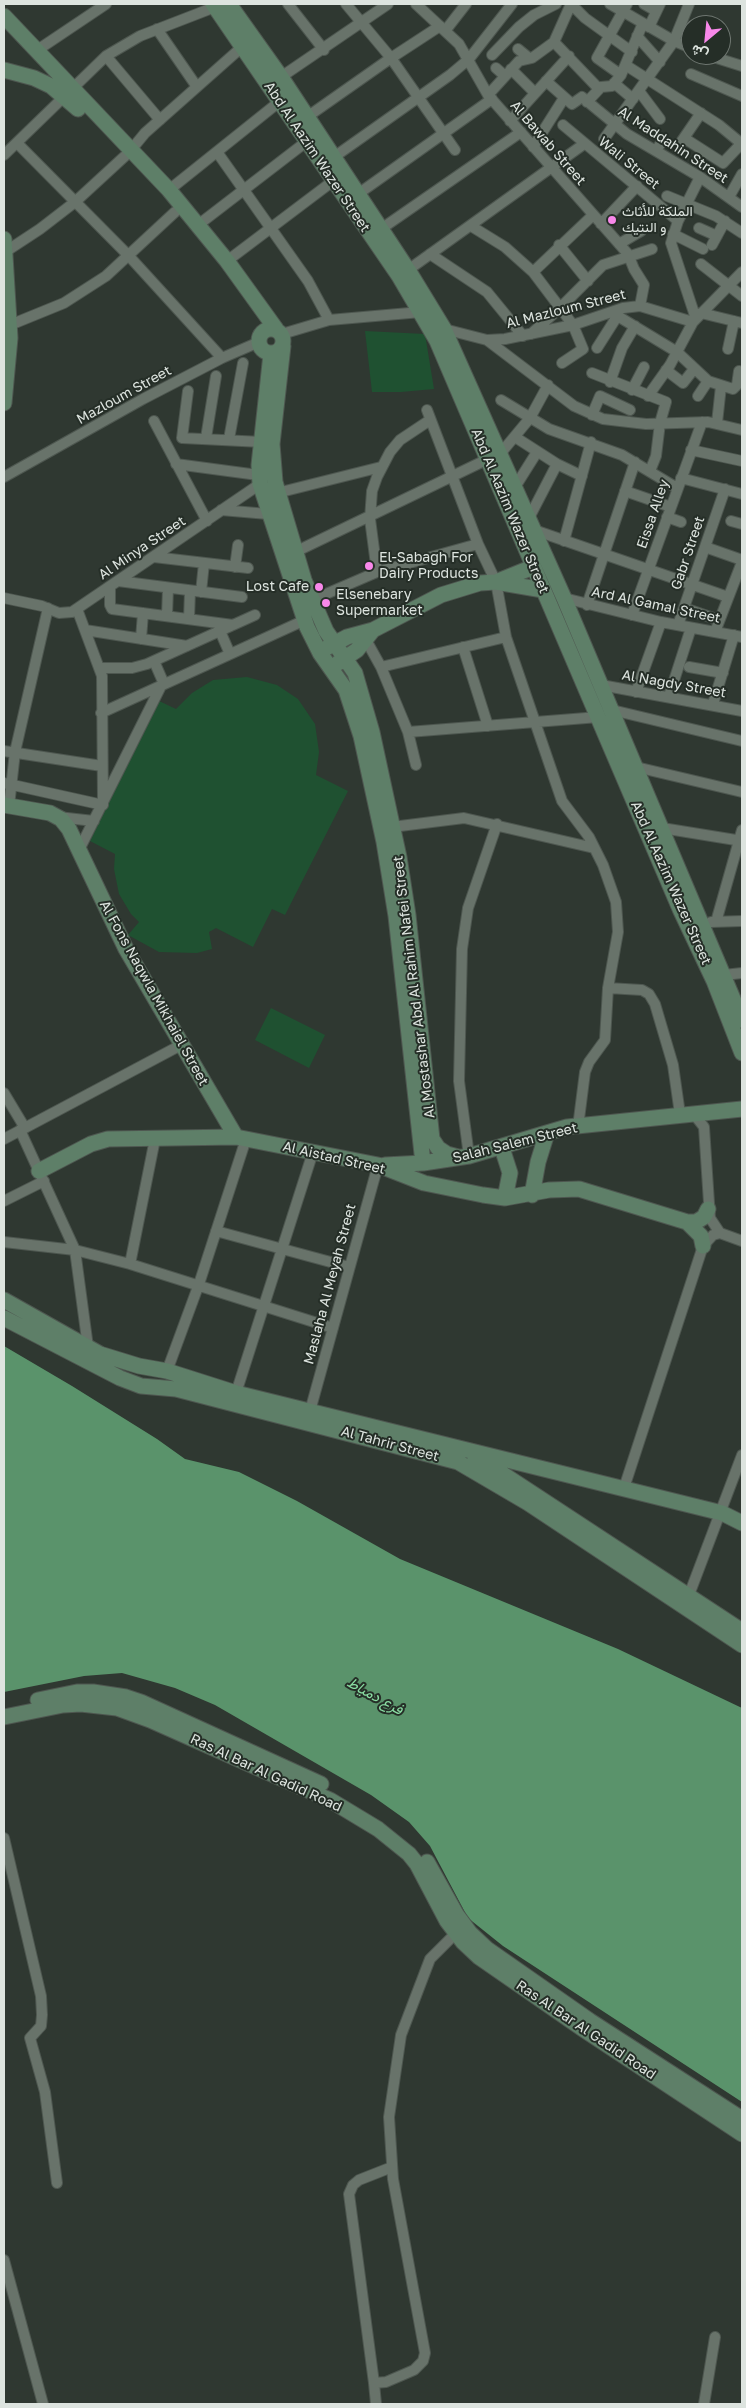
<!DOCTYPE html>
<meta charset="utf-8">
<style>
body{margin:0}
#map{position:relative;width:746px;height:2408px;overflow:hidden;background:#2f3831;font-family:"Golos Text",Vazirmatn,sans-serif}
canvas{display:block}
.frame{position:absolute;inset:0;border:5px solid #dde4df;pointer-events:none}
.north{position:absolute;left:681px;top:15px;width:50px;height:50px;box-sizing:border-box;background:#252e27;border:1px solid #6f7771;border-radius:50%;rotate:208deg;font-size:14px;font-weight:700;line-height:20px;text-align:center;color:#dde4df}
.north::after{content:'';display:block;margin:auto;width:18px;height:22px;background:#f888ea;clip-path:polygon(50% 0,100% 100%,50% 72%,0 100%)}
</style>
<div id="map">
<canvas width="746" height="2408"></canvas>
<div class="frame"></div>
<div class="north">ش</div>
</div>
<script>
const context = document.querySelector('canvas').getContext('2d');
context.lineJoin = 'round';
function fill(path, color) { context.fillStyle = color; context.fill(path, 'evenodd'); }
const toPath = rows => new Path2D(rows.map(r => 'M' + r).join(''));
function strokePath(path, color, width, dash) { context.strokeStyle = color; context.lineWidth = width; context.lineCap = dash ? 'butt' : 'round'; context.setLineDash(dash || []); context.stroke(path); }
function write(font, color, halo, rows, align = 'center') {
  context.font = font + ' "Golos Text",Vazirmatn,sans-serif'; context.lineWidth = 4; context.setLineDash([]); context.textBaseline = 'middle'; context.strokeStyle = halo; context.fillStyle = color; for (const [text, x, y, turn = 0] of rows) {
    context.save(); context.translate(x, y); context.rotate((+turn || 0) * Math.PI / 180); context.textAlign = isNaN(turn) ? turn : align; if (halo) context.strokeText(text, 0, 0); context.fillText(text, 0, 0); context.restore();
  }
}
fill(toPath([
 [365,331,425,334,434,389,401,392,372,392],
 [247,677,277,685,298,699,315,724,319,752,316,775,348,791,285,915,272,909,253,947,216,928,209,932,212,949,197,953,159,952,128,935,139,922,131,914,119,894,114,869,115,854,90,841,157,700,176,709,192,693,213,680],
 [271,1008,325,1035,309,1068,255,1040]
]), '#1f5131');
fill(toPath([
 [4,1346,72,1386,157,1439,185,1459,239,1472,297,1501,400,1559,618,1649,742,1708,742,2102,503,1946,468,1918,430,1846,409,1822,371,1795,215,1705,175,1688,122,1673,84,1676,4,1692]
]), '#5a936b');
const street = toPath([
 [288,4,324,50],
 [346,4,391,58,455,150],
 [416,4,459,44,488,95,628,254,634,269,644,285,640,306],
 [571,4,585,18,632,52],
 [610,4,674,41,691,48],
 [644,4,656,11],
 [649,27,660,4],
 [157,29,197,87],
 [445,31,466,4],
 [637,36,660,62],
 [554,42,599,89],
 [518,49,529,58],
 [36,51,106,4],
 [492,55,519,27,534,15,556,4],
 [707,55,742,66],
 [106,56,160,120],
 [627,66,719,125,742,144],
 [496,68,505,76],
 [511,69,535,93],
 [691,74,742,96],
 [621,75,597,58,627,4],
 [281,77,388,4],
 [546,81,572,104,582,97,627,134,700,177,742,207],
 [614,83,633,99],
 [639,91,660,119],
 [488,95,519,61,532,58,554,42,571,4],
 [587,102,601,87,612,86,621,75,643,23],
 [307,117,391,58,440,26],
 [510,121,569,56],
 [563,125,678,221],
 [684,138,723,163,742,143],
 [604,139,674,41,689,4],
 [17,143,128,255,222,358],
 [533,147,564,98],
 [677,148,701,113],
 [131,150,145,133,242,47],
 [656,151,662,141],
 [217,152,308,281,329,320],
 [4,155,106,56,140,36,215,7],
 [334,157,450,75,469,59,512,4],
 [169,190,279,102],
 [358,194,492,99],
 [667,196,716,216,742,233],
 [729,197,742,174],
 [601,224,637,186],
 [198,225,306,142],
 [471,226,505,247,533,272,573,325,583,349,562,363],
 [699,228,717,236],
 [381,229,521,132],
 [673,234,703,249],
 [619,244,641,231],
 [559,245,588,281],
 [712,245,725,221],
 [5,252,40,229,75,202,125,156],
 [430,254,487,292,523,336],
 [227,261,333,181],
 [701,264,742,296],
 [408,270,584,144],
 [533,272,593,215],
 [611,312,677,352,708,381,733,389,737,385,739,371],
 [701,313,742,323],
 [696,319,671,243,678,221,700,177],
 [10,325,64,303,106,276,175,212],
 [444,329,487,340,505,339,573,325,623,308,640,306,693,322],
 [282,334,329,320,421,312],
 [531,334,561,307,603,265,652,249],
 [487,340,574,406,603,419,646,424,708,422,742,430],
 [597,348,618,315],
 [728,349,734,321],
 [666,370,683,383,694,369],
 [592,373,666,402,660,423,656,456,650,471],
 [610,382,622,348,635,326],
 [632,390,644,367],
 [188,391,182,438,262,442],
 [648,396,670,365,693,322,742,272],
 [698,396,708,381],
 [501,400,549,429,622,455,677,488],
 [427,410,478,544,496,582,506,637,562,801,589,837,603,865,616,902,618,932,608,988,605,1040,589,1062,585,1072,578,1127],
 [592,415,600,396,630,410],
 [154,421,207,521],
 [717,423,721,386],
 [515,437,557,464,582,476],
 [206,438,216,376],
 [229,439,243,363],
 [691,450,742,461],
 [500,454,530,418,548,385],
 [176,464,258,475],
 [4,477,143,399,222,358,259,342],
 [681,478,742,494],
 [515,487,537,452],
 [625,491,671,507],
 [277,493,381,467],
 [221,510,268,514],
 [667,517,681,522],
 [529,518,557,464],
 [731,521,742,524],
 [534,530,728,597],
 [564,541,591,442],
 [705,547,742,560],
 [295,552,488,459],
 [154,557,248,568],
 [235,567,238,545],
 [377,572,370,519,372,491,377,477,390,452,400,440,430,420],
 [118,581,242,597],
 [110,587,110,605,112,609,233,625],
 [201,592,204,563],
 [4,598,42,606,59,613,72,612,260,484],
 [564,598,661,622,742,637],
 [312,600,377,572,478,544],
 [587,605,635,462],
 [684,608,719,620],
 [632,615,702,422],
 [167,616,168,588],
 [189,619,190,591],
 [678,625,725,489],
 [85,630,187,646],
 [220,631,230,654],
 [715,632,742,562],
 [141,639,143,613],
 [366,640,381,667,408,732,416,765],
 [463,647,488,726],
 [154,661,164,684],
 [381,667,506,637],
 [689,667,723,673],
 [100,668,132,668,147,664,255,615],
 [601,685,742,711],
 [636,692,661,622],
 [669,696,691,628],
 [713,704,734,635],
 [612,710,742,741],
 [101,713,305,620],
 [408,732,599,717],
 [4,751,102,766],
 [636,767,742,792],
 [4,783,103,805,102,676,77,609],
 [9,806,15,752,48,608],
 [58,817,94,821],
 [392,827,464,818,594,848],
 [662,828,742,841],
 [79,850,161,686],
 [711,922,742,921],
 [716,922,742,830],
 [724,975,742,973],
 [608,988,642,990,649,994,655,1004,673,1065,680,1114],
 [4,1093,25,1128],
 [693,1113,704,1127,710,1218,720,1233,742,1241],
 [20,1130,75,1250,88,1347],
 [4,1139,181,1045],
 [469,1156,459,1081,462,949,468,908,497,824],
 [4,1201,44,1181],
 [216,1231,349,1267],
 [4,1242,75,1250,130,1264,333,1328],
 [130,1264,155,1139],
 [167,1371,199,1284,246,1139],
 [236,1393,313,1152],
 [310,1411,378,1165],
 [624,1488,703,1246,713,1235,720,1233],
 [689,1595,742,1455],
 [4,1838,41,1996,42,2015,41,2026,30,2038,45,2092,57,2183],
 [4,2260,43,2404],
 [374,2383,349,2194,353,2185,359,2180,392,2167],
 [376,2404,374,2383,386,2382,414,2370,423,2361,425,2353,393,2179,389,2117,401,2035,430,1959,456,1933],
 [704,2404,715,2337]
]);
const secondary = toPath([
 [213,4,399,276,437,341,680,909,714,981,742,1053],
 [229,4,281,77,408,270,444,329,564,598,742,1020],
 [4,16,169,190,227,261,276,329],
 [4,70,34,78,51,86,78,109],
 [4,239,10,338,4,403],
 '259 341a12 12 0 1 1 24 0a12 12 0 1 1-24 0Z',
 [283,346,272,444,275,482,304,580,326,631,355,673,372,732,399,857,408,915,432,1139,438,1148,447,1154,458,1157],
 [271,354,259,465,260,484,307,627,320,653,346,690,361,736,384,842,396,916,423,1163],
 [496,582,533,567],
 [328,647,347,637,373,630,441,595,480,583,496,582,543,590],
 [338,663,357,650,373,630],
 [4,805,50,813,61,819,69,829,126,949,236,1137],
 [502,1148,510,1173,505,1198],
 [385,1165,423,1163,469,1156,567,1127,742,1109],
 [39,1171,91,1144,108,1139,236,1137,378,1165,424,1183,483,1195,505,1198,549,1190,579,1189,687,1222,696,1222,704,1217,708,1209],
 [532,1195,538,1162,547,1133],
 [687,1222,701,1236,703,1246],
 [4,1300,100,1354,139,1366,167,1371,236,1393,722,1513,742,1523],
 [4,1318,120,1378,141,1386,176,1389,458,1462,528,1503,742,1645],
 [474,1455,742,1631],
 [38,1700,77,1692,93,1692,126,1697,141,1702,321,1784],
 [4,1717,63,1705,81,1704,117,1708,150,1720,330,1800,378,1829,409,1854,417,1864,447,1921,463,1942,479,1957,583,2029,742,2134],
 [427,1862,456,1914,470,1933,487,1949,590,2021,742,2119]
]);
strokePath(street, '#4e5750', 12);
strokePath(secondary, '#4e5750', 17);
strokePath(street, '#68736a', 10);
strokePath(secondary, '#5e7f68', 15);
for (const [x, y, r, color] of [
 [612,220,5,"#f888ea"],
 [369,566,5,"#f888ea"],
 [319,587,5,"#f888ea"],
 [326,603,5,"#f888ea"]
]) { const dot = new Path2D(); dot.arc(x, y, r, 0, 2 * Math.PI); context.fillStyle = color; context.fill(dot); strokePath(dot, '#252e27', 2); }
write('14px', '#dde4df', '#252e27', [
 ["Al Bawab Street",548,143,49],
 ["Al Maddahin Street",673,145,33],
 ["Abd Al Aazim Wazer Street",317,157,56],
 ["Wali Street",629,163,39],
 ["Al Mazloum Street",566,309,-14],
 ["Mazloum Street",124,395,-29],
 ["Abd Al Aazim Wazer Street",510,511,67],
 ["Eissa Alley",653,514,-71],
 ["Al Minya Street",142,548,-34],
 ["Gabr Street",688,553,-71],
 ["Ard Al Gamal Street",656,605,12],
 ["Al Nagdy Street",674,684,10],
 ["Abd Al Aazim Wazer Street",671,883,66],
 ["Al Mostashar Abd Al Rahim Nafei Street",414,987,-97],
 ["Al Fons Naqwla Mikhaiel Street",154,993,61],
 ["Salah Salem Street",515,1143,-14],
 ["Al Aistad Street",334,1158,13],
 ["Maslaha Al Meyah Street",330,1284,-75],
 ["Al Tahrir Street",390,1444,15],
 ["Ras Al Bar Al Gadid Road",266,1773,25],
 ["Ras Al Bar Al Gadid Road",586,2030,34]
]);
write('14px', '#dde4df', '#252e27', [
 ["الملكة للأثاث",622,212],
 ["و النتيك",622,228],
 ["El-Sabagh For",379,558],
 ["Dairy Products",379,574],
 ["Lost Cafe",309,587,"right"],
 ["Elsenebary",336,595],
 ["Supermarket",336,611]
], 'left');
write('italic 15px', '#8adda3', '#252e27', [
 ["فرع دمياط",375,1696,29]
]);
</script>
